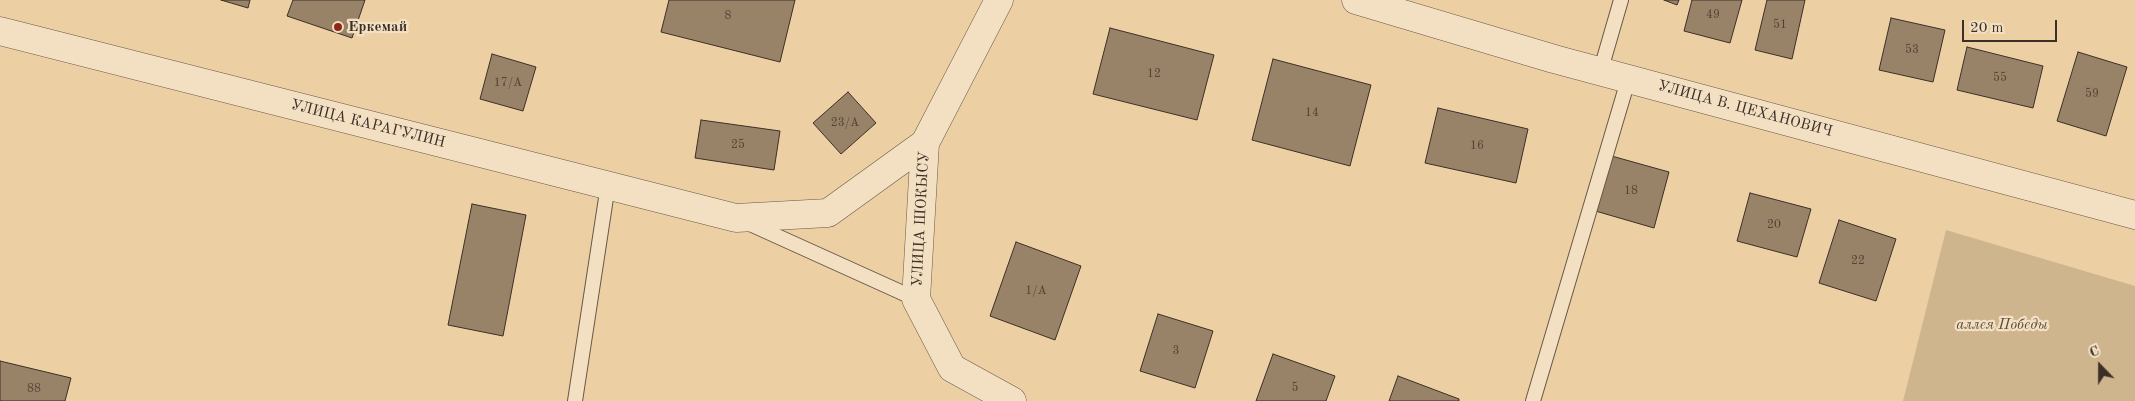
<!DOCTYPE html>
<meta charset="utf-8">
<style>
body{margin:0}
#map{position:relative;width:2135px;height:401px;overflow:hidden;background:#ecd0a3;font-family:"Old Standard TT",serif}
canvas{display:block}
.north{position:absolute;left:2075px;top:341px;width:50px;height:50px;-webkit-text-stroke:4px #f3e0c3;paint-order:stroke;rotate:338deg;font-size:14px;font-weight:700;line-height:20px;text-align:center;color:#3c2f28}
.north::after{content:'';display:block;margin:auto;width:18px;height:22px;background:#3c2f28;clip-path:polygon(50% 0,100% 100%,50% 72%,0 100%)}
.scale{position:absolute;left:1962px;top:20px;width:95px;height:22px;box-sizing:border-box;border:2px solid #3c2f28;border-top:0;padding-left:6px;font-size:15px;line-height:18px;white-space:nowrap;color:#3c2f28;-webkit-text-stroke:4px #f3e0c3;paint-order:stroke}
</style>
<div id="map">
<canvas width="2135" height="401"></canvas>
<div class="north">С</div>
<div class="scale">20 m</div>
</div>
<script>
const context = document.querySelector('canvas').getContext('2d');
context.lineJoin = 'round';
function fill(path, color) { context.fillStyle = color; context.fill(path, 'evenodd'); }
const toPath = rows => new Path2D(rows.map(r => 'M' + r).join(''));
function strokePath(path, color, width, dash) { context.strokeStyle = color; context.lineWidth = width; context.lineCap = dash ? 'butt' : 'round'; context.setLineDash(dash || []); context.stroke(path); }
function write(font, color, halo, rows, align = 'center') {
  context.font = font + ' "Old Standard TT",serif'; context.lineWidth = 4.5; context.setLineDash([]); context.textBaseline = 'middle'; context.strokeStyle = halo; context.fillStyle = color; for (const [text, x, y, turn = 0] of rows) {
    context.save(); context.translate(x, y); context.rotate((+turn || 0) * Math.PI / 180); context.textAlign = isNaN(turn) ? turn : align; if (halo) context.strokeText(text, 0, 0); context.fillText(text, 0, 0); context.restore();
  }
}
fill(toPath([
 [1946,230,2135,286,2135,401,1903,401]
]), '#ceb58e');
const building = toPath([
 [221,0,250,0,248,8,221,0],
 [293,0,365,0,352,38,287,16,293,0],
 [669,0,795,0,780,62,661,32,669,0],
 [1664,0,1679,0,1677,5,1664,0],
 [1692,0,1742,0,1730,43,1684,31,1692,0],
 [1767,0,1805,0,1792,59,1755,50,1767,0],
 [1891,18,1945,30,1933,82,1879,70,1891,18],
 [1110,28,1214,55,1197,120,1093,94,1110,28],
 [1967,47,2043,66,2033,108,1957,90,1967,47],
 [2078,52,2127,67,2106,136,2057,121,2078,52],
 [492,54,536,67,523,111,480,99,492,54],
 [1273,59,1371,85,1350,166,1252,140,1273,59],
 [848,92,876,123,841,154,813,123,848,92],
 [1438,108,1528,129,1516,183,1425,163,1438,108],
 [701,120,780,131,774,170,695,158,701,120],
 [1608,155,1669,172,1654,228,1592,210,1608,155],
 [1750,193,1811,209,1797,257,1737,241,1750,193],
 [472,204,526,215,503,336,448,325,472,204],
 [1839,220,1896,239,1876,301,1819,283,1839,220],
 [1016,242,1081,266,1055,340,990,316,1016,242],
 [1158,314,1213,331,1195,388,1140,371,1158,314],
 [1273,354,1335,376,1326,401,1256,401,1273,354],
 [0,361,71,378,65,401,0,401,0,361],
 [1398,376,1459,399,1459,401,1389,401,1398,376]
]);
fill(building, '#988368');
strokePath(building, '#3c2f28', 1);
const service = toPath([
 [1601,69,1621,0],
 [748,223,916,299],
 [575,401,608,185],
 [1533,401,1629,77]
]);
const minor = toPath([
 [1356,0,1554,59,2135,215],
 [0,31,736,218,828,213,925,143,999,0],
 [925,143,916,299,952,368,1012,401]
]);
strokePath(service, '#685747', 16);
strokePath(minor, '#685747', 29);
strokePath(service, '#f3e0c3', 14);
strokePath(minor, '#f3e0c3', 28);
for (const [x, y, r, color] of [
 [338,27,5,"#8f2418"]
]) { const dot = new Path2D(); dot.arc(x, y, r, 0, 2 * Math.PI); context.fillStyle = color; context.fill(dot); strokePath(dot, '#f3e0c3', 2); }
write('12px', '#534438', null, [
 ["49",1713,15],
 ["8",728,16],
 ["51",1780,25],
 ["53",1912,50],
 ["12",1154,74],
 ["55",2000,78],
 ["17/А",508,83],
 ["59",2092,94],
 ["14",1312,113],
 ["23/А",845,123],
 ["25",738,145],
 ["16",1477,146],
 ["18",1631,191],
 ["20",1774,225],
 ["22",1858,261],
 ["1/А",1036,291],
 ["3",1176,351],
 ["5",1295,388],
 ["88",34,389]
]);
write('bold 15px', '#3c2f28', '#f3e0c3', [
 ["Еркемай",348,27]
], 'left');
write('15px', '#3c2f28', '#f3e0c3', [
 ["УЛИЦА В. ЦЕХАНОВИЧ",1745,109,15],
 ["УЛИЦА КАРАГУЛИН",368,124,14],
 ["УЛИЦА ШОКЫСУ",921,219,-87]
]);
write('italic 15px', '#594a3c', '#f3e0c3', [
 ["аллея Победы",2002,325]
]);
</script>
